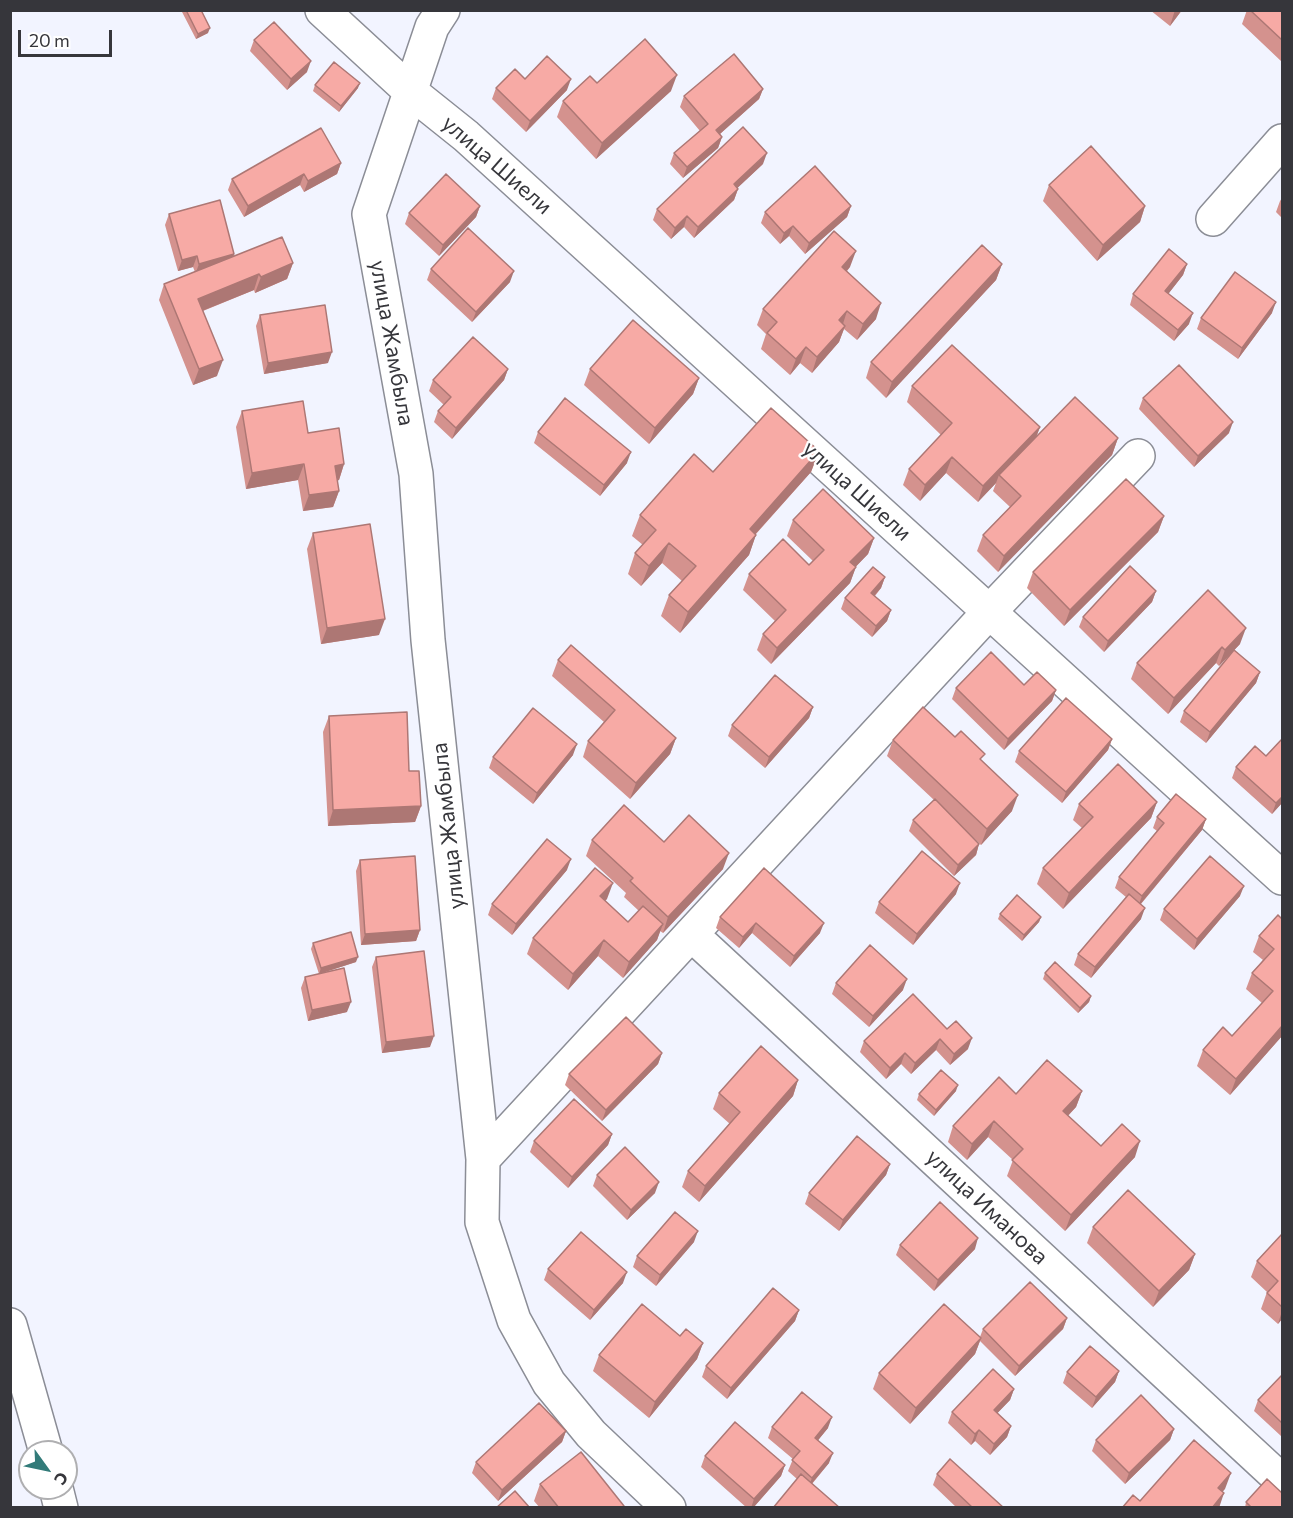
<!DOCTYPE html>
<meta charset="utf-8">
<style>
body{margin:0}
#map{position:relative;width:1293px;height:1518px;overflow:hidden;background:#f2f4ff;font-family:Commissioner,sans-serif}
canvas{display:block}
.frame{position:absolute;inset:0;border:12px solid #36363b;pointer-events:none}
.north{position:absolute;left:18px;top:1440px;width:60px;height:60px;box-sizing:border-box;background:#fff;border:2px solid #afafb1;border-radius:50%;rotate:123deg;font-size:16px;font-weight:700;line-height:24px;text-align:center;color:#36363b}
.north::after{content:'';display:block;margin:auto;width:21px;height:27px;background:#327b79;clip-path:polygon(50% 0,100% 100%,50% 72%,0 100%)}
.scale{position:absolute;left:18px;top:30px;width:94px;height:27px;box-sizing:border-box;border:3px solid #36363b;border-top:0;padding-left:8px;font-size:18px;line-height:21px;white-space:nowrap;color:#36363b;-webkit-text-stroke:4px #fff;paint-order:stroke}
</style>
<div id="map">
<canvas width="1293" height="1518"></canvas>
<div class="frame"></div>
<div class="north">С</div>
<div class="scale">20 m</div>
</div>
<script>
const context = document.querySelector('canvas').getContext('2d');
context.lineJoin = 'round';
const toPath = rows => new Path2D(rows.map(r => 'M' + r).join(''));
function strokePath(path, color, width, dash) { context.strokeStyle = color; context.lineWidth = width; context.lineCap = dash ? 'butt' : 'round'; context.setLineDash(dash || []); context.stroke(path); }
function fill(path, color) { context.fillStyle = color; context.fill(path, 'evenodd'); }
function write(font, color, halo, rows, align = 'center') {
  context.font = font + ' Commissioner,sans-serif'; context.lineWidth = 4.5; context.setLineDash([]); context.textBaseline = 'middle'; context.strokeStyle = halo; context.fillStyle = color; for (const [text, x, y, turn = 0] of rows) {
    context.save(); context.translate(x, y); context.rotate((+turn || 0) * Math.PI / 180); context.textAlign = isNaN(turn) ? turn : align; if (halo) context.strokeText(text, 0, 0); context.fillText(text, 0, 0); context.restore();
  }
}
const minor = toPath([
 [322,10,411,92,466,136,1282,878],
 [443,10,432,27,369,214,416,474,428,640,483,1159,482,1222,514,1320,549,1383,591,1434,669,1508],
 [1213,219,1282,141],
 [691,934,1282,1481],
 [483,1159,990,611,1138,456],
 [10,1325,46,1452],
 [56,1488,61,1508]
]);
strokePath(minor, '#8b8d96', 36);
strokePath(minor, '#fff', 33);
fill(toPath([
 [181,10,201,10,208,33,196,39],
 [1150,10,1182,10,1170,26],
 [1247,10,1282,10,1282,62,1242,24],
 [254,40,307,72,287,90,250,51],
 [525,79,567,90,526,132,492,99,496,88],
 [597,83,671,91,596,159,557,117,563,101],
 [315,85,358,88,339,112,313,91],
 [763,89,759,99,720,134,722,137,718,148,683,178,670,164,674,153,700,131,680,107,684,96],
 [341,163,337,174,304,192,300,185,244,217,228,190,232,179],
 [763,164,737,188,738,189,734,200,694,238,684,227,671,239,653,220,657,209],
 [1049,185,1145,206,1140,222,1097,261,1043,201],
 [1282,198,1282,218,1276,212,1280,201],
 [480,206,476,217,439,256,405,224,409,213],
 [851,206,847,217,805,254,789,236,780,244,761,223,765,212],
 [169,214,234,254,234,256,293,263,287,279,255,293,254,290,203,311,217,376,193,385,159,300,164,284,195,272,193,267,178,271,165,225],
 [1002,264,996,280,886,398,866,378,871,362],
 [1187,264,1183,275,1168,294,1189,324,1174,341,1130,305,1133,294],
 [850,267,847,271,876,319,857,340,844,329,839,342,812,373,800,363,790,375,761,349,766,334,757,325,763,309],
 [431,269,510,282,472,322,427,280],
 [1272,313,1238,359,1197,329,1201,318],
 [260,315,328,363,264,374,256,326],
 [508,369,504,380,452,439,434,422,438,411,444,405,429,391,433,380],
 [590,369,699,378,693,394,649,444,584,385],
 [912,386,1040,427,1036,437,1118,438,1112,455,998,572,977,551,983,535,1010,507,993,491,996,483,978,502,946,473,920,501,903,485,909,469,941,435,907,402],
 [1143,398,1229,433,1194,467,1139,409],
 [242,411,308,433,344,464,339,480,337,481,339,491,333,507,303,511,298,480,246,489,236,427],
 [538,432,627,463,600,496,534,443],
 [819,451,811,472,756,534,749,555,680,633,661,616,669,595,682,581,662,563,641,586,628,574,635,553,643,545,632,536,640,515,713,472],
 [1164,516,1158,532,1064,626,1027,588,1033,572],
 [793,520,874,538,868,554,856,566,850,583,771,664,757,650,763,634,775,621,743,590,749,574,809,565,813,561,787,536],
 [313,533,379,635,321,644,307,549],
 [885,577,881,588,875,596,891,610,887,621,872,637,841,609,845,598],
 [1156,591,1152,602,1104,652,1079,627,1083,617],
 [1240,644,1219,666,1216,663,1168,714,1131,679,1137,663],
 [558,660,676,738,670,754,630,799,583,757,588,741,604,722,552,676],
 [1260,672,1256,683,1206,743,1180,722,1184,711],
 [1024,685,1056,690,1052,701,1004,750,952,699,956,688],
 [813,707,809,718,765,768,728,736,732,725],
 [329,716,409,771,421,806,415,822,328,826,323,732],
 [1112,739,1108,750,1062,803,1015,762,1019,751],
 [893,740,982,762,1012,811,981,845,966,831,979,844,976,855,954,876,909,831,913,820,934,800,887,756],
 [573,755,533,804,489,768,493,757],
 [1236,767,1282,803,1272,814,1232,778],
 [1157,802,1151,818,1063,909,1037,884,1043,868,1082,828,1073,820,1079,804],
 [1157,817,1206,819,1202,830,1141,904,1141,919,1091,978,1074,965,1078,954,1126,897,1115,888,1119,877,1157,831,1153,828],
 [592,840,664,842,723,869,663,933,660,931,657,940,623,978,598,956,568,990,527,954,533,938,607,899,605,901,628,922,639,911,624,897,626,893,586,856],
 [360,860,420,930,416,941,361,945,356,871],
 [567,870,512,935,488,915,492,904],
 [956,894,913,945,875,913,879,902],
 [1240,896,1194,950,1160,920,1164,909],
 [1000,914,1041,917,1039,922,1022,941,998,919],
 [1278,915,1282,1036,1230,1095,1197,1066,1203,1050,1232,1036,1262,1003,1246,989,1252,973,1263,960,1253,952,1259,936],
 [720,917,820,933,790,967,752,933,739,948,716,928],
 [313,943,356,962,319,974,311,949],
 [376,957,430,1047,382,1053,372,967],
 [1045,973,1091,996,1089,1002,1078,1013,1043,979],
 [305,977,347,1012,308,1021,301,988],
 [836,983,903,990,869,1027,832,994],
 [947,1029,968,1049,950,1065,936,1050,911,1074,901,1064,886,1079,860,1052,864,1041],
 [662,1053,658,1064,602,1121,565,1085,569,1074],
 [798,1080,793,1096,699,1202,682,1187,688,1171,730,1124,713,1109,719,1093],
 [956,1091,934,1116,917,1100,919,1094],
 [1082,1091,1076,1107,1068,1116,1101,1146,1135,1157,1065,1231,1007,1176,1013,1160,988,1137,967,1160,948,1142,953,1126,1016,1094],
 [612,1134,608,1145,568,1188,530,1152,534,1141],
 [890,1164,886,1175,839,1231,805,1204,809,1193],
 [597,1175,655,1193,627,1220,593,1186],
 [1093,1227,1195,1254,1189,1270,1153,1307,1087,1243],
 [1282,1234,1282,1319,1278,1324,1261,1309,1267,1292,1251,1277,1257,1261],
 [694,1242,656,1286,633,1267,637,1256],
 [900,1245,975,1249,934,1291,896,1255],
 [548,1269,623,1283,590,1320,544,1280],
 [799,1310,795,1321,727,1399,702,1377,706,1366],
 [1067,1318,1063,1329,1015,1376,980,1341,975,1354,910,1424,873,1389,879,1373,980,1337,983,1329],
 [680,1336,703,1343,697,1359,649,1418,593,1371,599,1355],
 [1119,1371,1115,1382,1092,1408,1063,1383,1067,1372],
 [1282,1375,1282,1435,1281,1436,1254,1411,1258,1400],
 [1014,1389,1010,1400,997,1413,1011,1426,1007,1437,990,1455,975,1441,971,1445,948,1423,952,1412],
 [772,1427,828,1428,818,1440,829,1463,812,1484,797,1479,788,1471,793,1459,768,1438],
 [1174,1429,1170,1440,1125,1484,1092,1451,1096,1440],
 [566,1431,562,1442,498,1501,472,1473,476,1462],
 [705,1456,785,1465,781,1476,753,1508,747,1508,701,1467],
 [937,1474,1004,1508,957,1508,933,1485],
 [540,1484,623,1508,540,1508,534,1501],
 [1246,1502,1282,1508,1245,1508]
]), '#d4928e');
fill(toPath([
 [1175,10,1182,10,1170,26],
 [210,28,208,33,196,39,198,34],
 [311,61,307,72,287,90,291,79],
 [677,75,671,91,596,159,602,143],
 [571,79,567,90,526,132,530,121],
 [360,83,358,88,339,112,341,106],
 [763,89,759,99,712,141,716,130],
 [722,137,718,148,683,178,687,167],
 [767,153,763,164,730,195,734,184],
 [341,163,337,174,304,192,308,181],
 [304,174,300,185,244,217,248,206],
 [738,189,734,200,694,238,698,227],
 [480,206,476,217,439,256,443,245],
 [851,206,847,217,805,254,809,243],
 [1145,206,1140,222,1097,261,1103,245],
 [687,216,684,227,671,239,675,228],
 [793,226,789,236,780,244,784,233],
 [856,251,850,267,836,283,842,267],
 [234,254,230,265,195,275,199,264],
 [197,256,193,267,178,271,182,260],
 [293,263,287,279,255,293,261,277],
 [1002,264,996,280,886,398,892,382],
 [1187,264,1183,275,1162,302,1165,291],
 [514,271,510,282,472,322,476,312],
 [259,274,254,290,192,315,198,299],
 [1276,302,1272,313,1238,359,1242,348],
 [881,303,876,319,857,340,863,324],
 [847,311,842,327,839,320],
 [1193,313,1189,324,1174,341,1178,330],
 [845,326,839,342,812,373,817,357],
 [806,347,800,363,790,375,796,359],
 [332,352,328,363,264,374,268,363],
 [223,360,217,376,193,385,199,369],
 [508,369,504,380,452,439,456,428],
 [699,378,693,394,649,444,655,428],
 [1233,422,1229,433,1194,467,1198,456],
 [1040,427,1034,443,999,475,996,483,978,502,983,486],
 [1118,438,1112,455,998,572,1004,556],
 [819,451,811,472,742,549,750,529],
 [631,452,627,463,600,496,604,485],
 [952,457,946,473,920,501,925,485],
 [304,464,298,480,246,489,252,473],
 [344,464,339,480,329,482,335,466],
 [339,491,333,507,303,511,309,495],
 [1164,516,1158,532,1064,626,1070,610],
 [756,535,749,555,680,633,688,612],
 [874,538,868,554,846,577,856,567,850,583,771,664,777,648,850,562],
 [669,543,662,563,641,586,649,566],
 [885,577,881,588,867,604,871,593],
 [1156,591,1152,602,1104,652,1108,641],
 [891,610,887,621,872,637,876,626],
 [385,619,379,635,321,644,327,628],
 [1246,628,1240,644,1219,666,1225,650],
 [1222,647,1216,663,1168,714,1174,698],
 [1260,672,1256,683,1206,743,1210,732],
 [1056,690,1052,701,1004,750,1008,739],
 [813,707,809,718,765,768,769,757],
 [676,738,670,754,630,799,636,783],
 [1112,739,1108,750,1062,803,1066,792],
 [577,744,573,755,533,804,537,793],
 [1018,795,1012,811,981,845,987,829],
 [1282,797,1282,803,1272,814,1276,803],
 [1157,802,1151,818,1063,909,1069,893],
 [421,806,415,822,328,826,333,810],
 [1206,819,1202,830,1138,907,1142,896],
 [979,844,976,855,954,876,958,865],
 [729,853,723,869,663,933,668,917],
 [571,859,567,870,512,935,516,924],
 [613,883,607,899,594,912,600,896],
 [960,883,956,894,913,945,917,934],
 [1244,886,1240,896,1194,950,1197,939],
 [1145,908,1141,919,1091,978,1095,967],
 [1041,917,1039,922,1022,941,1024,935],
 [756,923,752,933,739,948,743,937],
 [824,923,820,933,790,967,794,956],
 [663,924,657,940,623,978,629,962],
 [420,930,416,941,361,945,365,934],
 [604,940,598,956,568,990,573,974],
 [358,957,356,962,319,974,321,968],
 [907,979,903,990,869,1027,873,1016],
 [1091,996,1089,1002,1078,1013,1080,1008],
 [351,1002,347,1012,308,1021,312,1010],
 [1282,1026,1282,1036,1230,1095,1236,1079],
 [434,1036,430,1047,382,1053,386,1042],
 [972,1038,968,1049,950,1065,954,1054],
 [940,1039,936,1050,911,1074,915,1063],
 [662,1053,658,1064,602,1121,606,1110],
 [905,1053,901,1064,886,1079,890,1068],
 [798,1080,793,1096,699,1202,705,1186],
 [958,1085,956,1091,934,1116,936,1110],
 [1082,1091,1076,1107,1057,1127,1063,1111],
 [994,1121,988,1137,967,1160,972,1144],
 [612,1134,608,1145,568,1188,572,1177],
 [1140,1141,1135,1157,1065,1231,1071,1215],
 [890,1164,886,1175,839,1231,843,1220],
 [659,1182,655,1193,627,1220,631,1210],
 [698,1231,694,1242,656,1286,660,1275],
 [978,1238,975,1249,934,1291,938,1280],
 [1195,1254,1189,1270,1153,1307,1159,1291],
 [627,1272,623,1283,590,1320,594,1310],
 [799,1310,795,1321,727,1399,731,1388],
 [1282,1311,1282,1319,1278,1324],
 [1067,1318,1063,1329,1015,1376,1019,1366],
 [981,1338,975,1354,910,1424,916,1408],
 [703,1343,697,1359,649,1418,655,1402],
 [1119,1371,1115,1382,1092,1408,1096,1397],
 [1014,1389,1010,1400,990,1421,994,1410],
 [832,1417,828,1428,811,1449,815,1438],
 [1011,1426,1007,1437,990,1455,994,1444],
 [1174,1429,1170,1440,1125,1484,1129,1473],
 [979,1430,975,1441,971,1445,975,1434],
 [566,1431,562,1442,498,1501,502,1490],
 [833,1453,829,1463,808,1488,812,1478],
 [785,1465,781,1476,753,1508,751,1508,754,1499],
 [1231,1473,1225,1489,1212,1504,1218,1488],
 [1224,1493,1219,1508,1212,1508]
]), '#ad7774');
const building = toPath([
 [186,10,201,10,210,28,198,34,186,10],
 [1250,10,1282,10,1282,40,1250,10],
 [274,22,311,61,291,79,254,40,274,22],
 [645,39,677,75,602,143,563,101,590,76,597,83,645,39],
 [734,54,763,89,716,130,722,137,687,167,674,153,708,124,684,96,734,54],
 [547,56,571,79,530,121,496,88,515,69,525,79,547,56],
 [334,62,360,83,341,106,315,85,334,62],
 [743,127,767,153,734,184,738,189,698,227,687,216,675,228,657,209,743,127],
 [321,128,341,163,308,181,304,174,248,206,232,179,321,128],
 [1091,146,1145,206,1103,245,1049,185,1091,146],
 [815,166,851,206,809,243,793,226,784,233,765,212,815,166],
 [446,174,480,206,443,245,409,213,446,174],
 [220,200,234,254,199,264,197,256,182,260,169,214,220,200],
 [468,228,514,271,476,312,431,269,468,228],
 [834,231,856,251,842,267,881,303,863,324,847,311,839,320,845,326,817,357,806,347,796,359,767,333,777,322,763,309,834,231],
 [282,237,293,263,261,277,259,274,198,299,223,360,199,369,164,284,282,237],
 [982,245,1002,264,892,382,871,362,982,245],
 [1169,249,1187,264,1165,291,1193,313,1178,330,1133,294,1169,249],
 [1235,272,1276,302,1242,348,1201,318,1235,272],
 [325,305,332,352,268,363,260,315,325,305],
 [633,320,699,378,655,428,590,369,633,320],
 [473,337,508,369,456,428,438,411,451,397,433,380,473,337],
 [952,345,1040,427,983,486,952,457,925,485,909,469,952,423,912,386,952,345],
 [1179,365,1233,422,1198,456,1143,398,1179,365],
 [1075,397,1118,438,1004,556,983,535,1021,496,999,475,1075,397],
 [565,398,631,452,604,485,538,432,565,398],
 [303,401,308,433,339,428,344,464,335,466,339,491,309,495,304,464,252,473,242,411,303,401],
 [771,408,819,451,750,529,756,535,688,612,669,595,696,566,669,543,649,566,635,553,656,530,640,515,694,454,713,472,771,408],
 [1126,479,1164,516,1070,610,1033,572,1126,479],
 [823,489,874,538,850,562,856,567,777,648,763,634,786,610,749,574,783,539,809,565,824,550,793,520,823,489],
 [370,524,385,619,327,628,313,533,370,524],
 [1130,566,1156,591,1108,641,1083,617,1130,566],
 [873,567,885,577,871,593,891,610,876,626,845,598,873,567],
 [1208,590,1246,628,1225,650,1222,647,1174,698,1137,663,1208,590],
 [571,645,676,738,636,783,588,741,615,710,558,660,571,645],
 [1234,650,1260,672,1210,732,1184,711,1234,650],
 [991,652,1024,685,1037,672,1056,690,1008,739,956,688,991,652],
 [775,675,813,707,769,757,732,725,775,675],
 [1066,698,1112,739,1066,792,1019,751,1066,698],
 [923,707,955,737,961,731,985,754,980,759,1018,795,987,829,893,740,923,707],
 [533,708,577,744,537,793,493,757,533,708],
 [407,712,409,771,419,771,421,806,333,810,329,716,407,712],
 [1282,739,1282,797,1276,803,1236,767,1255,746,1266,756,1282,739],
 [1118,764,1157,802,1069,893,1043,868,1093,817,1079,804,1118,764],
 [1176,794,1206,819,1142,896,1119,877,1164,823,1157,817,1176,794],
 [935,799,979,844,958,865,913,820,935,799],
 [624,805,664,842,689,815,729,853,668,917,630,881,633,878,592,840,624,805],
 [547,839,571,859,516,924,492,904,547,839],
 [922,851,960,883,917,934,879,902,922,851],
 [415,856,420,930,365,934,360,860,415,856],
 [1210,856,1244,886,1197,939,1164,909,1210,856],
 [595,868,613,883,600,896,628,922,643,906,663,924,629,962,604,940,573,974,533,938,595,868],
 [764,868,824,923,794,956,756,923,743,937,720,917,764,868],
 [1129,894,1145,908,1095,967,1078,954,1129,894],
 [1017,895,1041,917,1024,935,1000,914,1017,895],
 [1278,915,1282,919,1282,1026,1236,1079,1203,1050,1223,1027,1232,1036,1273,991,1252,973,1274,949,1259,936,1278,915],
 [351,932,358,957,321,968,313,943,351,932],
 [870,945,907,979,873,1016,836,983,870,945],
 [424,951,434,1036,386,1042,376,957,424,951],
 [1055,962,1091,996,1080,1008,1045,973,1055,962],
 [344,968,351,1002,312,1010,305,977,344,968],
 [913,994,947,1029,956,1021,972,1038,954,1054,940,1039,915,1063,905,1053,890,1068,864,1041,913,994],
 [626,1017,662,1053,606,1110,569,1074,626,1017],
 [761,1046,798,1080,705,1186,688,1171,740,1112,719,1093,761,1046],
 [1047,1060,1082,1091,1063,1111,1101,1146,1122,1124,1140,1141,1071,1215,1012,1160,1023,1149,994,1121,972,1144,953,1126,999,1077,1016,1094,1047,1060],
 [941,1070,958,1085,936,1110,919,1094,941,1070],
 [574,1099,612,1134,572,1177,534,1141,574,1099],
 [857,1136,890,1164,843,1220,809,1193,857,1136],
 [625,1147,659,1182,631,1210,597,1175,625,1147],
 [1128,1190,1195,1254,1159,1291,1093,1227,1128,1190],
 [940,1202,978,1238,938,1280,900,1245,940,1202],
 [675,1212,698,1231,660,1275,637,1256,675,1212],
 [581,1232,627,1272,594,1310,548,1269,581,1232],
 [1282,1234,1282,1307,1267,1293,1278,1281,1257,1261,1282,1234],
 [1030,1282,1067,1318,1019,1366,983,1329,1030,1282],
 [773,1288,799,1310,731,1388,706,1366,773,1288],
 [642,1304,680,1336,686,1329,703,1343,655,1402,599,1355,642,1304],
 [944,1304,981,1338,916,1408,879,1373,944,1304],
 [1090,1346,1119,1371,1096,1397,1067,1372,1090,1346],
 [993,1369,1014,1389,994,1410,1011,1426,994,1444,979,1430,975,1434,952,1412,993,1369],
 [1282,1375,1282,1423,1258,1400,1282,1375],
 [802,1392,832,1417,815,1438,833,1453,812,1478,792,1460,800,1451,772,1427,802,1392],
 [1141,1395,1174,1429,1129,1473,1096,1440,1141,1395],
 [539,1403,566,1431,502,1490,476,1462,539,1403],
 [735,1422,785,1465,754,1499,705,1456,735,1422],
 [1194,1440,1231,1473,1218,1488,1224,1493,1212,1508,1122,1508,1133,1495,1140,1501,1194,1440],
 [581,1452,624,1506,622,1508,559,1508,540,1484,581,1452],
 [950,1459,1004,1508,973,1508,937,1474,950,1459],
 [801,1474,840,1508,773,1508,801,1474],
 [1267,1479,1282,1493,1282,1508,1252,1508,1246,1502,1267,1479],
 [515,1491,530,1508,496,1508,515,1491]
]);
fill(building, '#f7aaa5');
strokePath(building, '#ad7774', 1.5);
write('22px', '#36363b', '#fff', [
 ["улица Шиели",497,165,41],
 ["улица Жамбыла",392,343,80],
 ["улица Шиели",857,491,42],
 ["улица Жамбыла",448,826,-96],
 ["улица Иманова",987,1207,43]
]);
</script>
